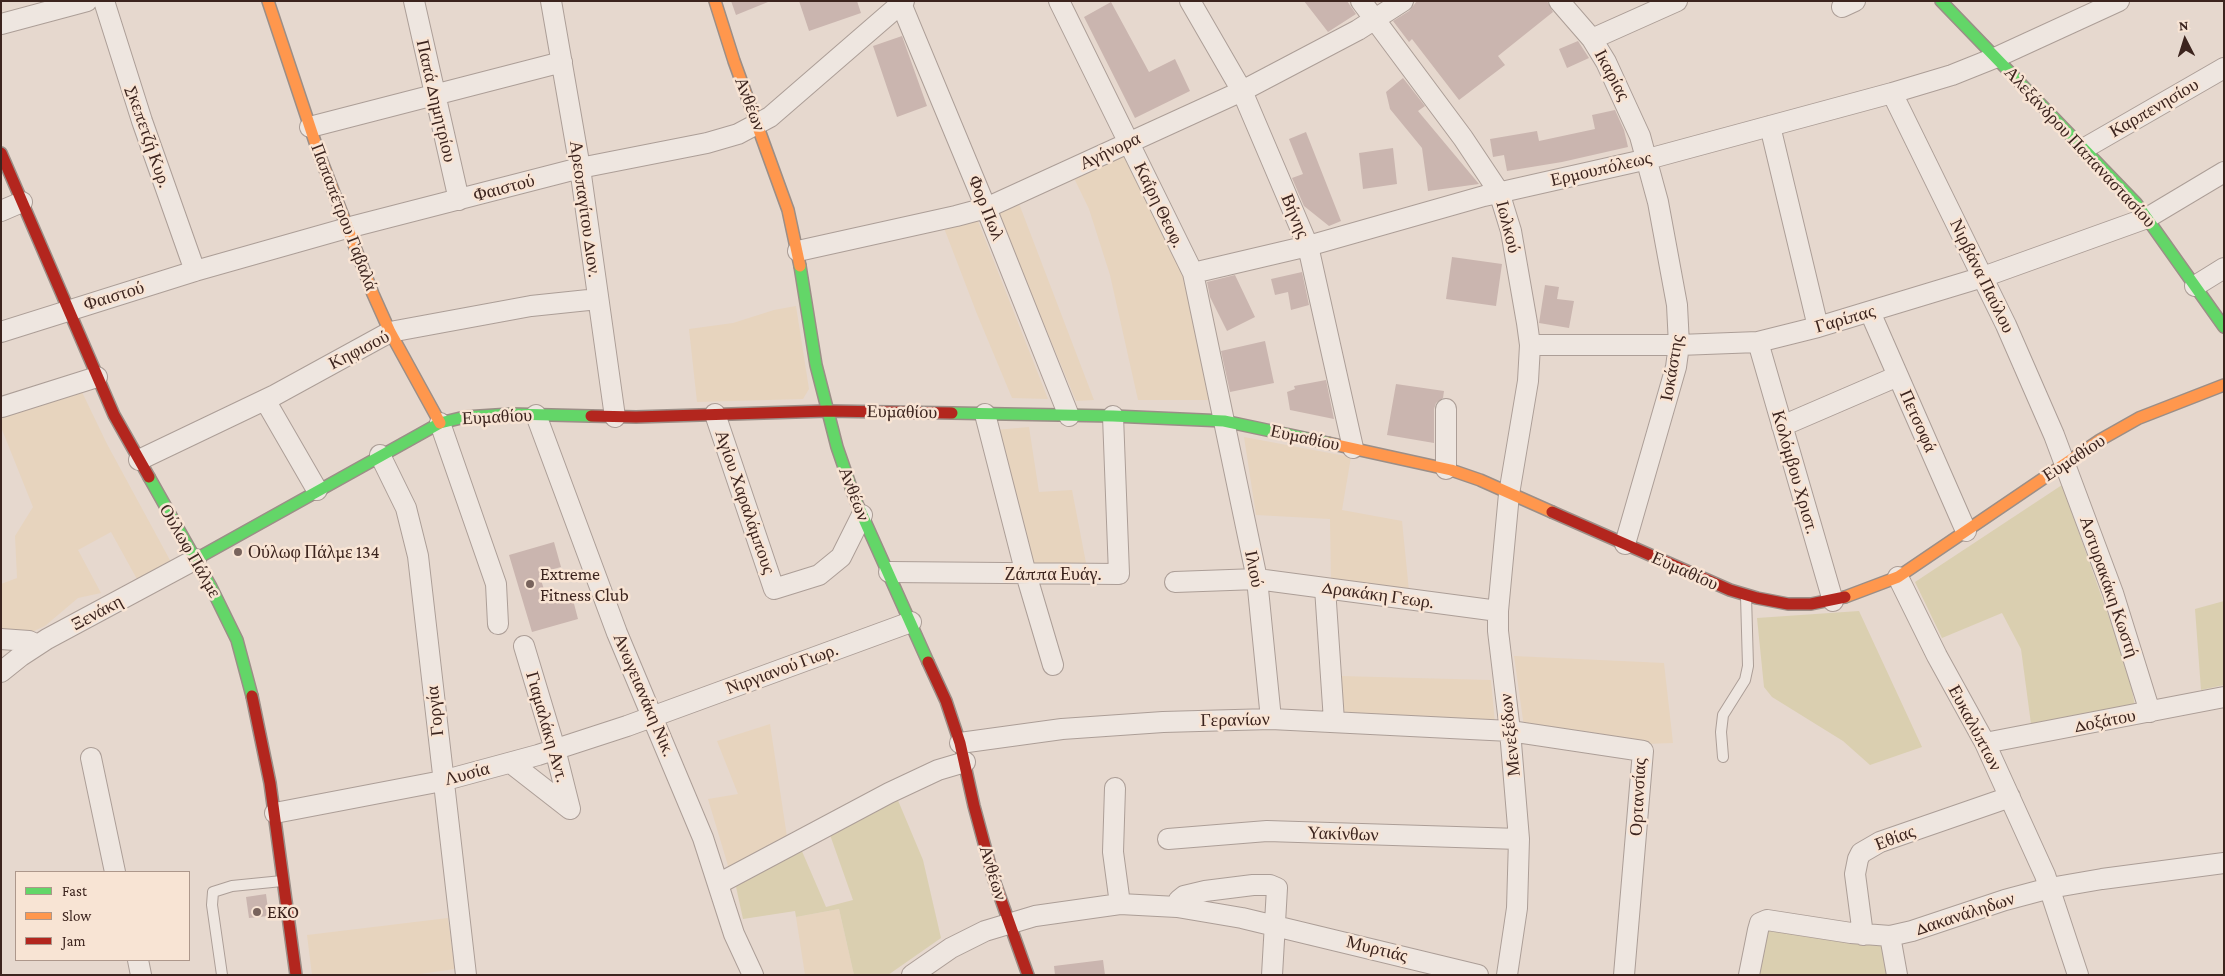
<!DOCTYPE html>
<meta charset="utf-8">
<style>
body{margin:0}
#map{position:relative;width:2225px;height:976px;overflow:hidden;background:#e6d8ce;font-family:"Crimson Pro",serif}
canvas{display:block}
.frame{position:absolute;inset:0;border:2px solid #3c241e;pointer-events:none}
.legend{position:absolute;left:15px;top:871px;width:175px;height:90px;box-sizing:border-box;background:#f8e4d4;border:1px solid #ad978b;margin:0;padding:6px 9px;list-style:none;font-size:15px;color:#3c241e}
.legend li{display:flex;align-items:center;gap:10px;height:25px}
.legend b{width:25px;border:1px solid #ad978b}
.north{position:absolute;left:2160px;top:15px;width:50px;height:50px;-webkit-text-stroke:4px #f8e4d4;paint-order:stroke;rotate:355deg;font-size:14px;font-weight:700;line-height:20px;text-align:center;color:#3c241e}
.north::after{content:'';display:block;margin:auto;width:18px;height:22px;background:#3c241e;clip-path:polygon(50% 0,100% 100%,50% 72%,0 100%)}
</style>
<div id="map">
<canvas width="2225" height="976"></canvas>
<div class="frame"></div>
<ul class="legend">
<li><b style="height:6px;background:#63d668"></b>Fast</li>
<li><b style="height:6px;background:#ff974d"></b>Slow</li>
<li><b style="height:6px;background:#b3261e"></b>Jam</li>
</ul>
<div class="north">N</div>
</div>
<script>
const context = document.querySelector('canvas').getContext('2d');
context.lineJoin = 'round';
function fill(path, color) { context.fillStyle = color; context.fill(path, 'evenodd'); }
const toPath = rows => new Path2D(rows.map(r => 'M' + r).join(''));
function strokePath(path, color, width, dash) { context.strokeStyle = color; context.lineWidth = width; context.lineCap = dash ? 'butt' : 'round'; context.setLineDash(dash || []); context.stroke(path); }
function write(font, color, halo, rows, align = 'center') {
  context.font = font + ' "Crimson Pro",serif'; context.lineWidth = 5; context.setLineDash([]); context.textBaseline = 'middle'; context.strokeStyle = halo; context.fillStyle = color; for (const [text, x, y, turn = 0] of rows) {
    context.save(); context.translate(x, y); context.rotate((+turn || 0) * Math.PI / 180); context.textAlign = isNaN(turn) ? turn : align; if (halo) context.strokeText(text, 0, 0); context.fillText(text, 0, 0); context.restore();
  }
}
fill(toPath([
 [1124,152,1186,279,1212,400,1138,400,1110,275,1089,209,1073,176],
 [1018,201,1094,400,1076,401,997,212],
 [978,221,1048,399,1012,398,977,314,944,228],
 [796,306,809,389,803,399,697,402,689,329,733,323,774,310],
 [81,390,107,444,171,562,138,581,111,532,78,550,101,593,78,598,45,626,34,631,1,630,1,584,17,578,15,536,33,507,1,427,1,414],
 [1029,427,1039,492,1072,490,1086,563,1021,563,996,430],
 [1244,437,1351,457,1342,510,1402,521,1409,591,1331,582,1330,519,1256,515],
 [1514,656,1664,663,1673,743,1646,744,1524,727],
 [1340,676,1491,680,1495,723,1343,714],
 [770,724,787,837,729,869,708,799,738,794,717,741],
 [839,909,854,975,805,975,796,917],
 [448,918,455,969,413,975,312,975,307,935]
]), '#e7d4be');
fill(toPath([
 [2062,485,2129,674,2135,706,2031,724,2021,649,2002,613,1942,638,1915,582],
 [2224,601,2224,685,2201,690,2195,609],
 [1859,611,1922,747,1870,765,1843,741,1772,697,1764,687,1757,618],
 [897,798,923,860,941,938,888,975,854,975,839,909,796,917,795,911,743,919,735,882,801,849,826,907,853,900,829,832],
 [1762,921,1890,936,1891,975,1754,975]
]), '#dacfb0');
fill(toPath([
 [731,1,768,1,768,2,736,15],
 [799,1,857,1,861,13,809,31],
 [1304,1,1347,1,1356,14,1328,32],
 [1417,1,1547,1,1553,12,1498,56,1505,65,1459,100,1412,39,1409,42,1393,21,1409,11],
 [1111,2,1149,72,1175,59,1190,91,1135,118,1084,17],
 [902,36,927,106,897,117,873,46],
 [1578,41,1589,58,1567,68,1559,49],
 [1403,78,1425,106,1418,111,1479,184,1428,191,1422,148,1390,109,1386,92],
 [1615,110,1624,130,1628,147,1562,162,1507,171,1504,155,1493,157,1490,139,1537,131,1539,141,1595,129,1592,115],
 [1306,132,1341,221,1329,226,1304,206,1292,178,1303,174,1289,139],
 [1393,148,1397,184,1363,189,1359,153],
 [1452,257,1502,264,1496,306,1446,299],
 [1302,272,1309,305,1291,310,1288,292,1275,295,1271,279],
 [1235,275,1255,317,1227,331,1210,297,1207,282],
 [1545,285,1559,287,1557,299,1574,301,1569,328,1539,323],
 [1265,341,1274,383,1230,392,1221,351],
 [1326,380,1334,419,1290,410,1287,392,1295,389,1294,386],
 [1396,384,1444,391,1443,398,1436,403,1434,409,1434,443,1387,435],
 [554,542,561,567,539,573,548,603,572,596,578,619,532,632,509,555],
 [266,894,269,916,249,918,246,897],
 [1103,960,1105,975,1055,975,1054,966]
]), '#cab5af');
const lane = toPath([
 [1723,757,1721,732,1723,715,1745,680,1748,666,1746,596],
 [222,975,212,905,213,892,232,886,282,881]
]);
const street = toPath([
 [104,1,142,121,195,271],
 [414,1,459,200],
 [551,1,580,168,615,417],
 [900,1,986,208,1069,416],
 [1059,1,1193,273,1257,579,1271,719],
 [1190,1,1242,91,1308,246,1353,448],
 [1361,1,1463,138,1499,192,1511,231,1527,323,1530,345,1528,381,1509,494,1498,611,1498,631,1510,731,1519,839,1517,908,1507,975],
 [1559,1,1592,39,1606,62,1640,136,1658,202,1677,305,1679,345,1676,367,1625,544],
 [1842,7,1855,1],
 [1,24,87,1],
 [1592,39,1677,1],
 [1892,93,2006,325,2054,435,2113,593,2150,712],
 [1770,126,1818,327],
 [310,127,562,62],
 [2085,148,2224,68],
 [1,211,22,202],
 [798,251,956,216,986,208,1242,91,1358,30,1403,1],
 [1193,273,1308,246,1484,196,1648,159,1892,93,1952,75,1997,57,2119,1],
 [2195,286,2224,268],
 [1870,312,1966,531],
 [1,332,195,271,347,228,580,168,707,143,738,134,770,117,904,1],
 [1758,342,1833,601],
 [1530,345,1679,345,1758,342,1818,327,1983,277,2147,218,2224,172],
 [265,400,317,490],
 [2,407,97,377],
 [715,414,774,589,819,575,841,557,862,515],
 [985,414,1026,574,1053,665],
 [536,415,617,633,703,838,734,934,753,975],
 [440,423,496,584,498,624],
 [1782,426,1898,376],
 [380,455,406,508,418,556,466,975],
 [139,460,275,395,390,332,531,306,598,299],
 [1446,469,1446,409],
 [889,572,1119,574,1113,416],
 [1898,577,1937,656,1985,743,2045,875,2078,975],
 [1175,582,1257,579,1498,611],
 [1325,588,1334,721],
 [1,639,29,641,38,645],
 [524,646,555,749,570,809],
 [1,672,21,656,47,639,196,559],
 [960,743,1062,729,1163,722,1271,719,1510,731,1643,751,1624,975],
 [1985,743,2224,697],
 [91,758,115,872],
 [511,763,570,809],
 [1115,788,1113,852,1120,904],
 [275,813,442,781,538,755,627,726,911,622],
 [1168,839,1267,831,1519,839],
 [718,884,889,793,938,770,965,762],
 [1177,907,1179,900,1184,896,1205,891,1253,885,1270,885,1277,888,1272,975],
 [1863,935,1855,874,1858,859,1861,853,1880,842,2010,797],
 [1890,936,1897,975],
 [138,960,141,975],
 [912,975,951,948,985,931,1035,916,1120,904,1177,907,1242,918,1478,975],
 [1749,975,1758,930,1760,923,1767,920,1851,933,1890,936,1912,931,2005,900,2050,888,2102,879,2224,863]
]);
const fast = toPath([
 [1941,1,2136,203,2224,327],
 [800,266,816,365,837,447,855,499,928,662],
 [952,413,1113,416,1224,421,1328,443],
 [149,477,211,587,237,640,252,696],
 [196,559,440,423,465,417,511,414,591,416]
]);
const slow = toPath([
 [268,1,319,154,373,294,390,332,440,423],
 [715,1,734,61,788,210,800,266],
 [1328,443,1451,470,1480,480,1552,512],
 [1845,597,1898,577,2100,440,2139,418,2224,385]
]);
const jam = toPath([
 [1,153,114,415,149,477],
 [591,416,636,417,827,411,952,413],
 [1552,512,1730,590,1757,598,1788,604,1811,604,1845,597],
 [928,662,946,701,960,743,974,806,994,880,1028,975],
 [252,696,270,783,296,975]
]);
strokePath(lane, '#ac9e97', 12);
strokePath(street, '#ac9e97', 22);
strokePath(fast, '#9b8e87', 14);
strokePath(slow, '#9b8e87', 14);
strokePath(jam, '#9b8e87', 14);
strokePath(lane, '#eee6e0', 10);
strokePath(street, '#eee6e0', 20);
strokePath(fast, '#63d668', 11);
strokePath(slow, '#ff974d', 11);
strokePath(jam, '#b3261e', 11);
for (const [x, y, r, color] of [
 [238,552,5,"#78635c"],
 [530,584,5,"#78635c"],
 [257,912,5,"#78635c"]
]) { const dot = new Path2D(); dot.arc(x, y, r, 0, 2 * Math.PI); context.fillStyle = color; context.fill(dot); strokePath(dot, '#f8e4d4', 2); }
write('18px', '#3c241e', '#f8e4d4', [
 ["Ικαρίας",1612,75,62],
 ["Παπά Δημητρίου",436,101,77],
 ["Ανθέων",750,104,69],
 ["Καρπενησίου",2154,108,-30],
 ["Σκεπετζή Κυρ.",148,137,71],
 ["Αλεξάνδρου Παπαναστασίου",2080,147,47],
 ["Αγήνορα",1110,151,-25],
 ["Ερμουπόλεως",1601,169,-13],
 ["Φαιστού",504,188,-15],
 ["Καΐρη Θεοφ.",1159,205,64],
 ["Φορ Πωλ",986,208,68],
 ["Αρεοπαγίτου Διον.",585,209,82],
 ["Βήνης",1295,216,67],
 ["Παπαπέτρου Γαβαλά",344,217,69],
 ["Ιωλκού",1508,227,76],
 ["Νιρβάνα Παύλου",1982,276,64],
 ["Φαιστού",114,296,-17],
 ["Γαρίπας",1845,319,-16],
 ["Κηφισού",359,350,-27],
 ["Ιοκάστης",1672,368,-80],
 ["Ευμαθίου",902,412,1],
 ["Ευμαθίου",497,417,-3],
 ["Πετσοφά",1918,421,66],
 ["Ευμαθίου",1305,438,12],
 ["Ευμαθίου",2074,458,-33],
 ["Κολόμβου Χριστ.",1795,472,74],
 ["Ανθέων",854,494,69],
 ["Αγίου Χαραλάμπους",745,502,71],
 ["Ούλωφ Πάλμε",190,551,60],
 ["Ιλιού",1254,569,79],
 ["Ευμαθίου",1685,571,24],
 ["Ζάππα Ευάγ.",1053,574],
 ["Αστυρακάκη Κωστή",2109,587,71],
 ["Δρακάκη Γεωρ.",1378,595,8],
 ["Ξενάκη",97,613,-28],
 ["Νιργιανού Γιωρ.",782,669,-20],
 ["Ανωγειανάκη Νικ.",644,695,67],
 ["Γοργία",435,711,-96],
 ["Γερανίων",1235,720,-1],
 ["Δοξάτου",2105,721,-11],
 ["Γιαμαλάκη Αντ.",547,727,74],
 ["Ευκαλύπτων",1975,728,62],
 ["Μενεξέδων",1510,735,-96],
 ["Λυσία",467,774,-15],
 ["Ορτανσίας",1638,797,-87],
 ["Υακίνθων",1343,834,2],
 ["Εθίας",1895,838,-21],
 ["Ανθέων",993,873,73],
 ["Δακανάληδων",1965,914,-18],
 ["Μυρτιάς",1377,949,14]
]);
write('18px', '#3c241e', '#f8e4d4', [
 ["Ούλωφ Πάλμε 134",248,552],
 ["Extreme",540,574],
 ["Fitness Club",540,595],
 ["EKO",267,912]
], 'left');
</script>
